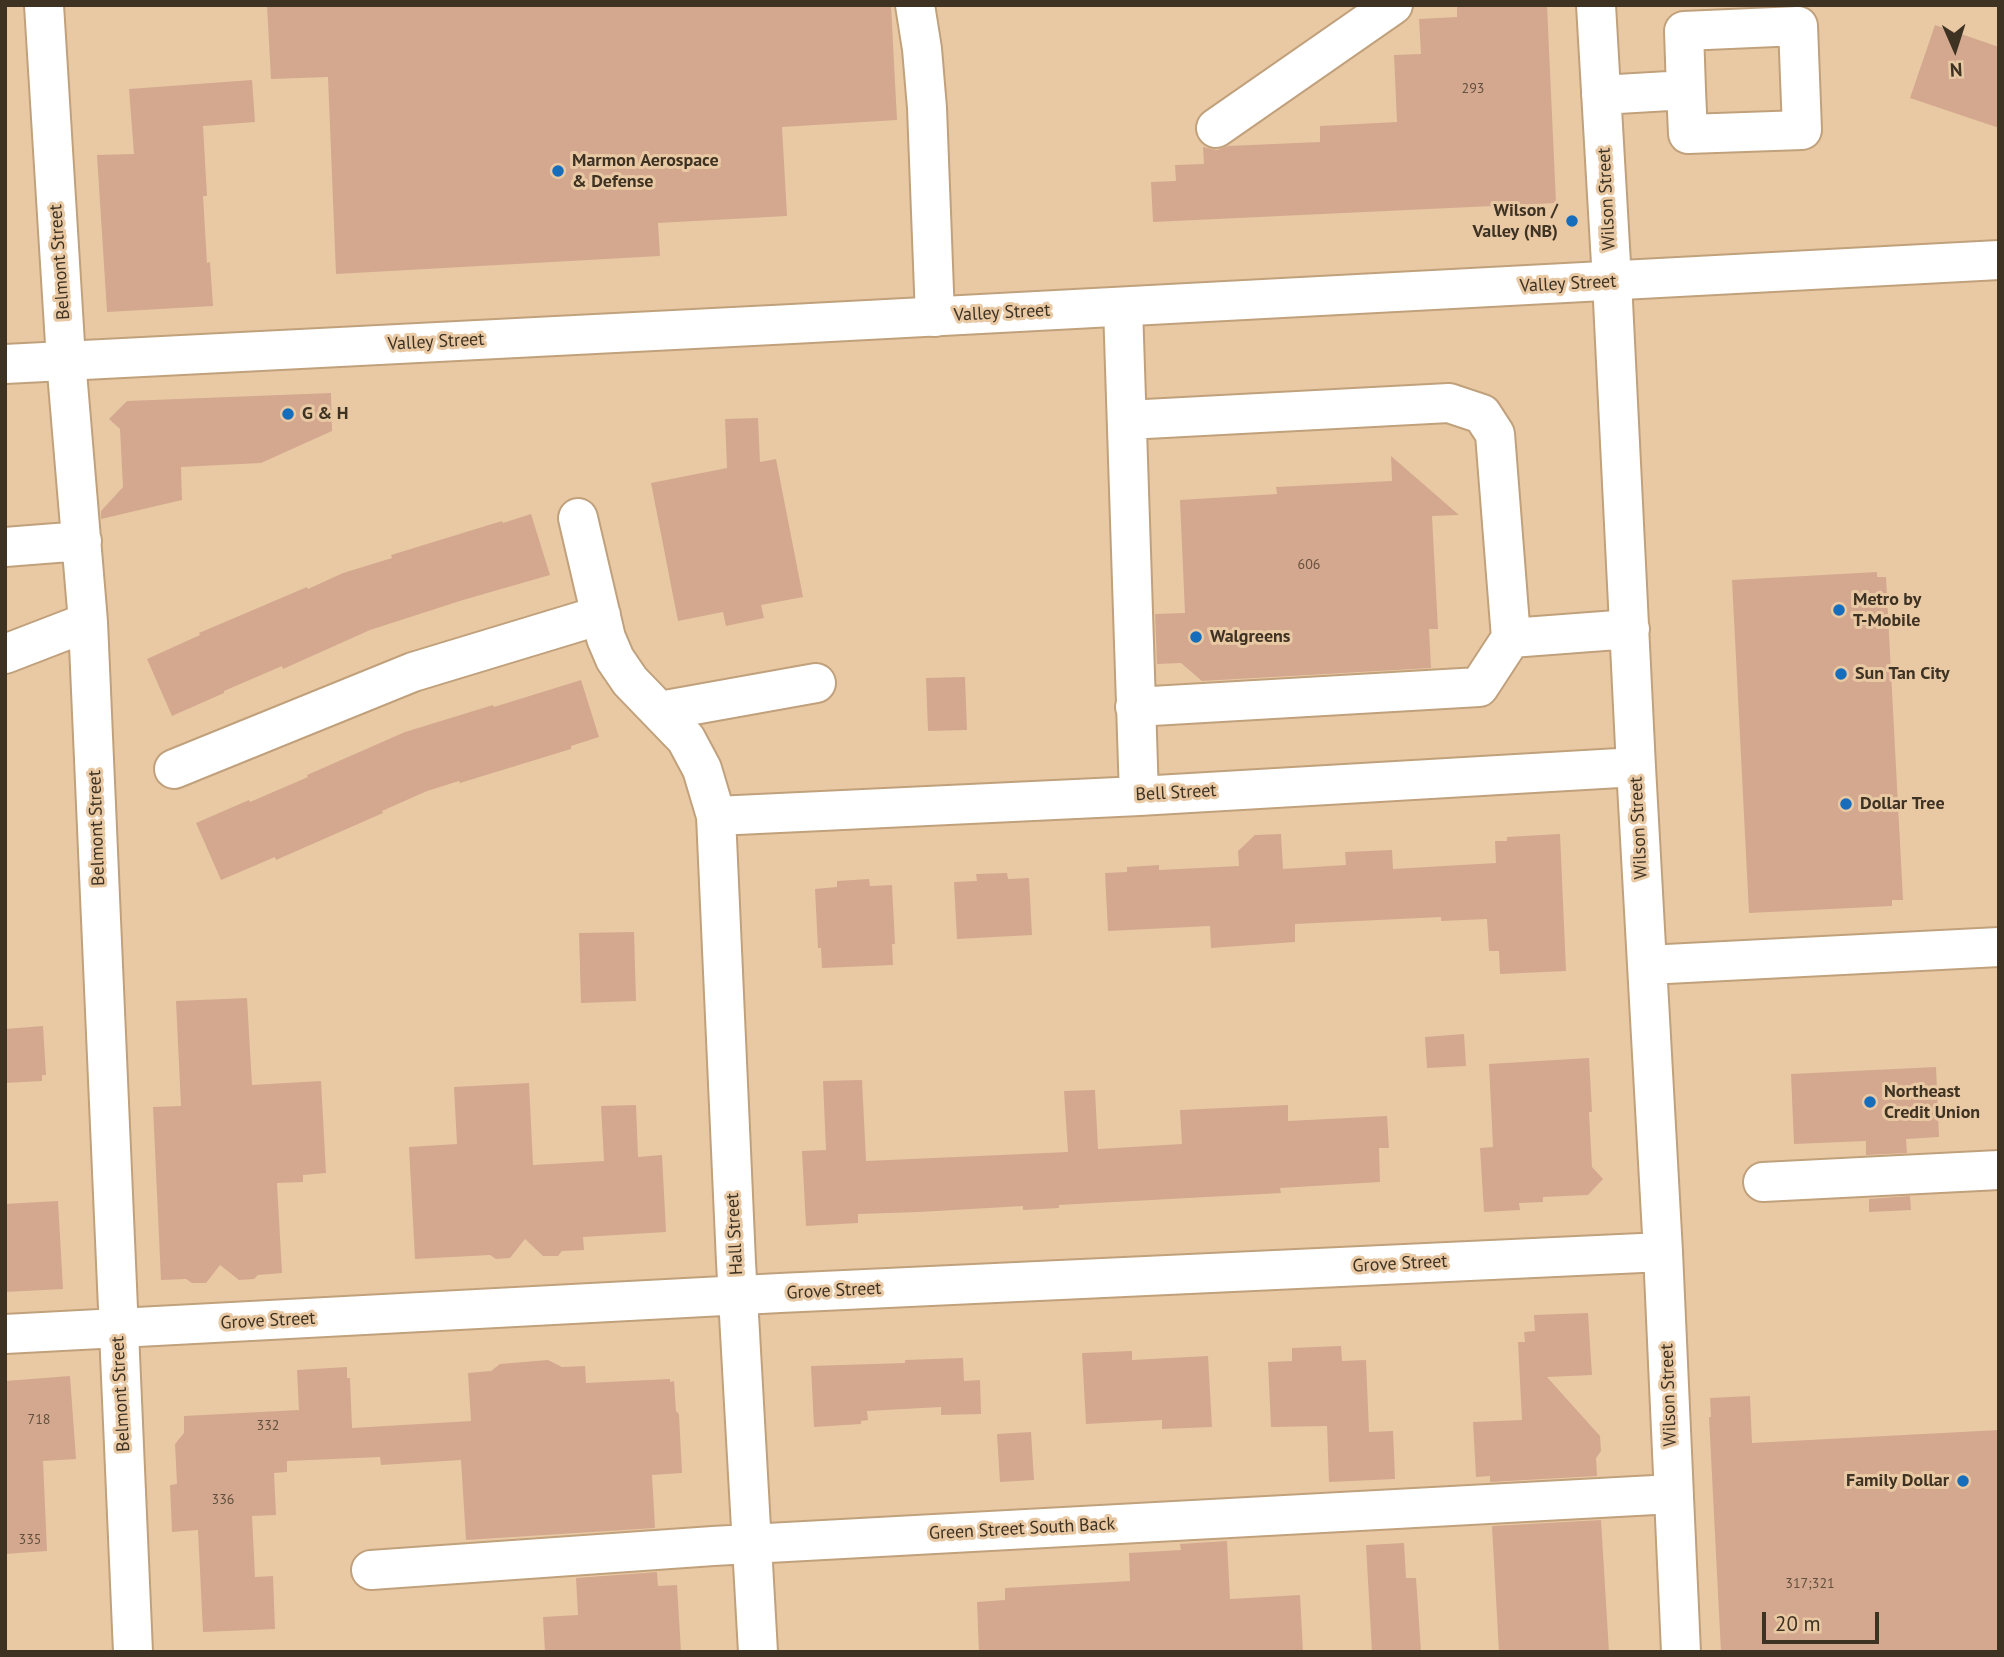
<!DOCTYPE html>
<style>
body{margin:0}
#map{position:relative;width:2004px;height:1657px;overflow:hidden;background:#e9c9a4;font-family:"PT Sans",sans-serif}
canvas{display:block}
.frame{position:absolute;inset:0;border:7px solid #3e3223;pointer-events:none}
.north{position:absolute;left:1920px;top:14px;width:70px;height:70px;-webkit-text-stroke:5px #e9c9a4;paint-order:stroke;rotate:177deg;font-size:19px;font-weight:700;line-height:28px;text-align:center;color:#3e3223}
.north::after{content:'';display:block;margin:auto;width:24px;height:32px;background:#3e3223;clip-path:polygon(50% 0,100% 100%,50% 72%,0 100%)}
.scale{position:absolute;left:1762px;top:1612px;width:117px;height:32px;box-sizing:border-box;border:4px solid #3e3223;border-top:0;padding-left:9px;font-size:21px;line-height:24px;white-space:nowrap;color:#3e3223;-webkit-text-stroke:5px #e9c9a4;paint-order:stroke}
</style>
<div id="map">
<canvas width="2004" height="1657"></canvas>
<div class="frame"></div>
<div class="north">N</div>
<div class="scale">20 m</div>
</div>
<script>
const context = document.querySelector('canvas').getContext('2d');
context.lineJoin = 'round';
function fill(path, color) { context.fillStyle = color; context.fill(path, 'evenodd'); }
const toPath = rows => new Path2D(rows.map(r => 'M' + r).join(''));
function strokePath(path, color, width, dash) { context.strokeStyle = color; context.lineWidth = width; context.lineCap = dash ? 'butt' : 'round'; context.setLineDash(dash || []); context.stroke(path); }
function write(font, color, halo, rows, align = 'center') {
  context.font = font + ' "PT Sans",sans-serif'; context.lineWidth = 6; context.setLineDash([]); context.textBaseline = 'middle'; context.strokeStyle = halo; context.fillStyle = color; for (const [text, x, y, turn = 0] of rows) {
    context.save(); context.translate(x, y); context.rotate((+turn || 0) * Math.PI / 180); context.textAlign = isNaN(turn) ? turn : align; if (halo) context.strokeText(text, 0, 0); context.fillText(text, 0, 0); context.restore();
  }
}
fill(toPath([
 [267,5,891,5,897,120,782,127,787,216,658,223,660,256,336,274,328,77,271,79],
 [1457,5,1547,5,1556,203,1153,222,1151,182,1176,181,1175,165,1204,164,1203,147,1217,150,1228,146,1320,142,1320,126,1397,122,1394,55,1421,54,1419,19,1457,17],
 [1935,25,1999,47,1999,128,1910,98],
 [252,80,255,122,203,126,207,196,203,196,207,263,210,262,213,306,107,312,97,155,134,154,129,89],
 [331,393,332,431,261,463,181,467,182,500,101,519,101,511,123,487,120,429,109,419,127,401],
 [758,418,760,462,776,459,803,597,761,605,764,618,726,626,723,612,678,621,651,483,727,468,725,419],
 [1391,456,1459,515,1432,516,1438,629,1429,629,1431,668,1202,681,1181,663,1157,664,1155,614,1185,613,1180,500,1277,494,1276,487,1392,481],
 [531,514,550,575,463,600,370,630,283,669,282,666,224,691,224,693,172,716,147,659,200,635,199,633,307,587,308,589,343,573,392,558,391,555,502,521,503,523],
 [1877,572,1877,577,1886,577,1903,900,1892,900,1892,906,1749,913,1732,580],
 [965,677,967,730,928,731,926,678],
 [581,680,599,737,571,746,571,749,460,783,459,781,427,791,382,811,383,813,276,860,275,857,221,880,196,823,249,800,250,802,308,777,307,775,405,732,493,705,494,707],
 [1281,834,1283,869,1346,865,1345,852,1392,850,1393,869,1496,863,1495,841,1507,841,1507,837,1560,834,1566,971,1500,974,1499,951,1489,951,1487,919,1441,921,1441,917,1295,924,1295,942,1211,948,1210,926,1108,931,1105,873,1127,872,1127,867,1159,865,1159,870,1239,866,1238,851,1255,835],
 [1007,873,1008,879,1029,878,1032,935,957,939,954,882,977,881,976,874],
 [869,879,870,886,892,885,895,944,892,944,893,965,822,968,821,948,818,948,815,889,837,887,837,881],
 [634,932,636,1001,581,1003,579,933],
 [247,998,252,1085,321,1081,326,1173,303,1175,303,1182,277,1183,282,1273,258,1275,254,1279,239,1280,220,1265,206,1283,192,1283,186,1279,161,1280,153,1107,181,1106,176,1001],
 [43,1026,46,1075,42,1075,42,1081,5,1083,5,1029],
 [1464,1034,1466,1066,1427,1068,1425,1037],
 [1589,1058,1592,1112,1589,1112,1592,1167,1603,1179,1588,1195,1543,1197,1543,1202,1519,1203,1520,1210,1484,1212,1480,1148,1493,1147,1489,1064],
 [1936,1067,1939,1137,1906,1139,1907,1153,1866,1155,1866,1141,1794,1144,1791,1074],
 [862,1080,866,1161,1068,1152,1064,1091,1095,1090,1098,1149,1182,1144,1180,1110,1288,1105,1288,1121,1387,1116,1389,1148,1379,1148,1380,1182,1280,1188,1281,1193,1059,1205,1059,1208,1023,1210,1023,1206,919,1212,858,1214,858,1223,806,1226,802,1151,826,1150,823,1081],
 [529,1083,533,1165,604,1161,601,1106,636,1105,638,1157,662,1155,666,1232,583,1237,584,1250,562,1251,558,1256,543,1256,525,1239,510,1258,496,1259,490,1255,415,1259,409,1147,457,1144,454,1087],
 [1910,1196,1911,1210,1869,1212,1869,1199],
 [58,1201,63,1289,5,1292,5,1204],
 [1588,1313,1592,1375,1547,1377,1600,1436,1601,1451,1596,1458,1597,1476,1490,1482,1490,1476,1476,1477,1473,1422,1522,1420,1518,1342,1525,1342,1524,1332,1535,1331,1534,1315],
 [1341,1346,1342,1361,1366,1360,1369,1432,1393,1431,1395,1479,1329,1482,1327,1426,1271,1427,1268,1362,1292,1361,1292,1348],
 [1132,1351,1132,1360,1208,1356,1212,1427,1162,1429,1162,1420,1086,1424,1082,1353],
 [963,1358,964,1381,980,1380,981,1414,941,1415,941,1407,867,1411,868,1420,861,1421,861,1424,814,1427,811,1366,905,1363,905,1360],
 [548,1360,562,1367,585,1366,586,1383,670,1379,670,1382,674,1381,676,1411,679,1414,682,1473,652,1475,655,1528,466,1540,461,1460,381,1465,380,1457,287,1461,287,1472,274,1473,276,1515,252,1516,255,1577,273,1576,275,1629,203,1632,198,1530,172,1532,170,1485,177,1484,175,1444,184,1433,184,1416,299,1410,297,1370,347,1367,347,1378,350,1378,352,1428,471,1421,468,1373,491,1371,500,1364],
 [70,1376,76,1459,43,1461,47,1551,5,1554,5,1381],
 [1750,1396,1752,1443,1999,1430,1999,1652,1721,1652,1709,1417,1711,1417,1710,1398],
 [1031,1432,1034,1480,1000,1482,997,1434],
 [1601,1520,1609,1652,1499,1652,1492,1526],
 [1227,1541,1230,1599,1300,1595,1303,1652,979,1652,977,1602,1005,1600,1005,1588,1130,1581,1129,1553,1181,1550,1180,1544],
 [1404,1543,1406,1578,1416,1578,1421,1652,1372,1652,1366,1545],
 [657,1572,658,1586,677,1585,681,1652,545,1652,543,1617,578,1615,576,1578]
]), '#d3a88f');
const minor = toPath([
 [44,5,66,360,88,622,133,1652],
 [915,5,922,49,927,108,935,317],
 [1596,5,1612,281,1636,767,1663,1252,1681,1652],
 [1601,95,1686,90,1688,134,1802,130,1798,26,1684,31,1686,90],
 [1216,128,1393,5],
 [1123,307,1139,796],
 [1127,420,1449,403,1482,414,1495,434,1511,638,1630,629],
 [578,518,606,638,615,659,630,681,686,739,702,769,716,816,736,1262,758,1652],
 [5,547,82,541],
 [5,654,88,622],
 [1135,707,1479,687,1511,638],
 [660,711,816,683],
 [174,769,413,672,601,615],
 [716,816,1139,796,1636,767],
 [1647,965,1999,947],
 [1763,1182,1999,1170],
 [5,1334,780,1293,1663,1252],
 [371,1570,713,1546,1673,1494]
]);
const major = toPath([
 [5,364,792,324,1999,260]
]);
strokePath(minor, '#c0a17c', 42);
strokePath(major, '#c0a17c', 42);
strokePath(minor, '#fff', 38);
strokePath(major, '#fff', 38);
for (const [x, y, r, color] of [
 [558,171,7,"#156dbb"],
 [1572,221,7,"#156dbb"],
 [288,414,7,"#156dbb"],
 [1839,610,7,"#156dbb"],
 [1196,637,7,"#156dbb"],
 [1841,674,7,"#156dbb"],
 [1846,804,7,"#156dbb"],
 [1870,1102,7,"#156dbb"],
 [1963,1481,7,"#156dbb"]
]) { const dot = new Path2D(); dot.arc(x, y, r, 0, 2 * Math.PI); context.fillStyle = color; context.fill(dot); strokePath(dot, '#e9c9a4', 2.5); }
write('14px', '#63503e', null, [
 ["293",1473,89],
 ["606",1309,565],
 ["718",39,1420],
 ["332",268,1426],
 ["336",223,1500],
 ["335",30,1540],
 ["317;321",1810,1584]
]);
write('bold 18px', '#3e3223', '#e9c9a4', [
 ["Marmon Aerospace",572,161],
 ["& Defense",572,182],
 ["Wilson /",1558,211,"right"],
 ["Valley (NB)",1558,232,"right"],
 ["G & H",302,414],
 ["Metro by",1853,600],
 ["T-Mobile",1853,621],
 ["Walgreens",1210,637],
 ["Sun Tan City",1855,674],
 ["Dollar Tree",1860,804],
 ["Northeast",1884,1092],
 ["Credit Union",1884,1113],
 ["Family Dollar",1949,1481,"right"]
], 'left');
write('18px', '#3e3223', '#e9c9a4', [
 ["Wilson Street",1607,199,-93],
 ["Belmont Street",60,262,-94],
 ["Valley Street",1568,284,-3],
 ["Valley Street",1002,313,-3],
 ["Valley Street",436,342,-3],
 ["Bell Street",1176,793,-3],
 ["Belmont Street",97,828,-92],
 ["Wilson Street",1639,828,-93],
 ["Hall Street",735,1234,-93],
 ["Grove Street",1400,1264,-3],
 ["Grove Street",834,1291,-3],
 ["Grove Street",268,1321,-3],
 ["Belmont Street",121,1394,-93],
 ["Wilson Street",1669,1395,-92],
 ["Green Street South Back",1022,1529,-3]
]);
</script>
